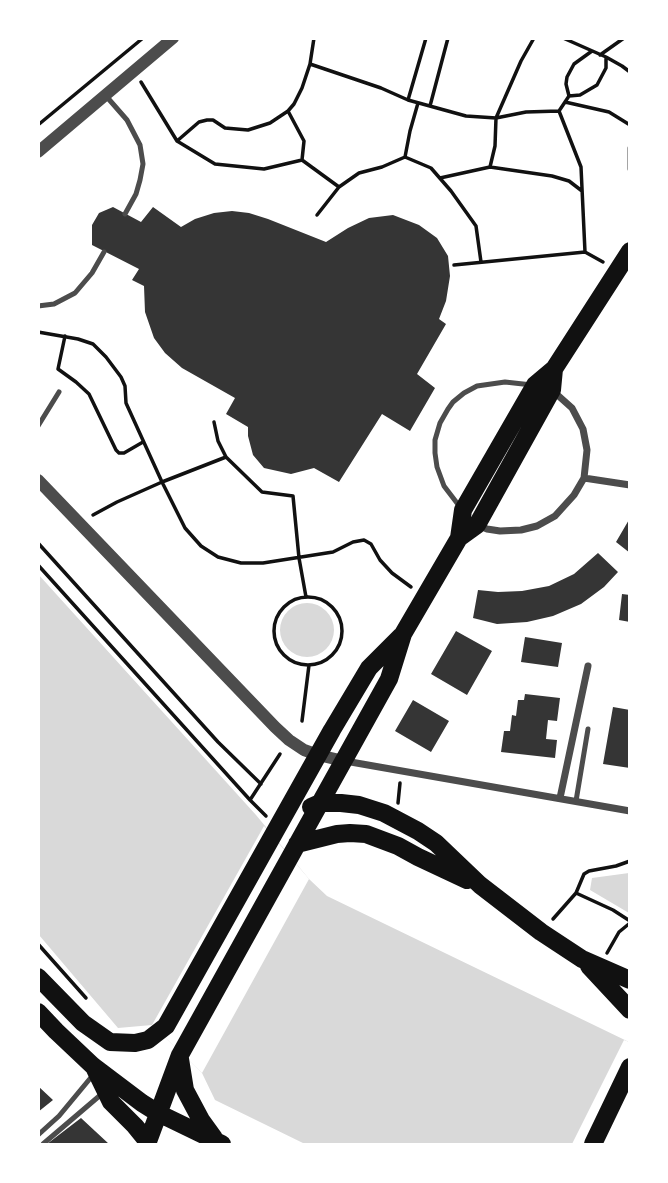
<!DOCTYPE html>
<style>
body{margin:0}
#map{position:relative;width:668px;height:1183px;overflow:hidden;background:#fff;font-family:"PT Sans",sans-serif}
canvas{display:block}
.frame{position:absolute;inset:0;border:40px solid #fff;pointer-events:none}
</style>
<div id="map">
<canvas width="668" height="1183"></canvas>
<div class="frame"></div>
</div>
<script>
const context = document.querySelector('canvas').getContext('2d');
context.lineJoin = 'round';
function fill(path, color) { context.fillStyle = color; context.fill(path, 'evenodd'); }
const toPath = rows => new Path2D(rows.map(r => 'M' + r).join(''));
function strokePath(path, color, width, dash) { context.strokeStyle = color; context.lineWidth = width; context.lineCap = dash ? 'butt' : 'round'; context.setLineDash(dash || []); context.stroke(path); }
fill(toPath([
 [38,574,256,815,309,879,327,896,629,1042,629,1144,305,1144,215,1100,202,1073,152,1025,118,1028,39,935],
 '280 630a27 27 0 1 1 54 0a27 27 0 1 1-54 0Z',
 [629,873,629,913,590,890,592,878]
]), '#d9d9d9');
fill(toPath([
 [68,38,67,41,38,63,39,44,46,39],
 [264,826,309,879,202,1073,152,1025],
 [624,1040,629,1042,629,1144,572,1144]
]), '#fff');
fill(toPath([
 [113,207,141,222,153,207,181,227,195,219,214,213,232,211,249,213,268,219,326,242,348,228,369,218,393,215,419,225,437,238,448,256,450,276,446,301,439,319,446,324,417,374,435,388,410,431,382,414,339,482,314,468,291,474,264,468,253,455,248,436,248,427,226,414,235,398,182,368,165,353,154,338,145,312,144,286,132,280,139,269,92,245,92,225,99,213],
 [630,518,630,553,616,542],
 [598,553,618,572,604,587,581,604,553,616,527,622,497,624,473,618,478,590,498,592,522,591,549,586,574,574],
 [622,594,630,595,630,622,619,620],
 [456,631,492,651,467,695,431,674],
 [525,637,562,643,558,667,521,662],
 [525,694,560,698,557,721,548,720,546,739,557,740,555,758,501,752,504,731,510,731,512,715,516,716,518,700,524,700],
 [413,700,449,721,431,752,395,731],
 [613,707,630,710,630,768,603,764],
 [38,1086,53,1100,38,1112],
 [81,1118,109,1144,47,1144]
]), '#353535');
strokePath(toPath([
 [563,38,606,57,622,66,630,72],
 [600,55,624,38],
 [310,64,381,88,408,100,466,116,496,118,526,112,559,111],
 [141,82,177,141,215,164,264,169,302,160,339,187],
 [569,96,580,95,597,85,606,68,606,57],
 [408,100,426,38],
 [565,102,609,112,630,125],
 [430,106,448,38],
 [288,111,304,141,302,160],
 [38,125,143,38],
 [177,141,199,122,207,120,213,120,225,128,248,130,270,123,288,111,294,104,302,88,310,64,314,38],
 [405,157,410,131,418,103],
 [490,167,495,146,496,118,521,61,534,38],
 [440,178,490,167,552,176,569,181,582,191],
 [317,215,339,187,359,173,382,167,405,157,431,168,451,191,476,226,481,262],
 [585,252,581,167,559,111,569,96,566,84,567,77,574,64,592,51],
 [454,265,585,252,603,262],
 [38,332,78,339,93,344,106,357,121,377,125,386,126,403,162,482,185,528,201,546,218,557,241,563,263,563,333,552,353,542,364,540,371,544,380,560,392,573,411,587],
 [65,336,58,369,76,382,89,394,116,450,119,453,124,453,143,442],
 [214,422,218,441,226,457,262,492,293,496,299,558,306,597],
 [93,515,117,502,162,482,226,457],
 [38,543,218,742,261,784],
 [38,565,250,800,280,754],
 '274 631a34 34 0 1 1 68 0a34 34 0 1 1-68 0Z',
 [302,721,309,665],
 [250,800,266,816],
 [398,803,400,783],
 [576,893,613,910,630,921],
 [553,919,576,893,584,874,589,871,616,866,630,861],
 [38,944,86,998],
 [607,953,619,932,630,923]
]), '#111', 3.5);
strokePath(toPath([
 [106,96,127,120,140,145,143,164,140,180,136,194,125,214],
 [630,148,630,169],
 [38,306,54,304,75,293,92,273,104,252],
 [38,426,59,392],
 [460,507,444,486,437,467,435,453,435,440,440,423,448,409,453,402,464,393,477,386,505,382,532,385],
 [576,801,588,729],
 [38,1135,59,1116,93,1075],
 [43,1144,104,1092]
]), '#4c4c4c', 5);
strokePath(toPath([
 [584,478,630,485],
 [477,525,487,529,500,531,521,530,537,526,555,516,574,495,584,478,587,450,583,429,572,408,553,391],
 [345,761,630,811],
 [560,798,588,666]
]), '#4c4c4c', 7);
strokePath(toPath([
 [38,152,173,38],
 [38,480,275,727,289,740,304,750,318,755,344,761]
]), '#4c4c4c', 12);
strokePath(toPath([
 [459,538,477,525,552,390,554,369],
 [311,807,320,803,341,803,359,805,384,813,418,831,436,843,480,885,541,932,582,959,630,980],
 [297,844,337,834,350,833,366,834,398,846,418,857,467,880],
 [589,966,630,1010],
 [38,977,83,1023,110,1042,135,1043,148,1040,166,1026,332,730,369,668,401,636],
 [38,1012,56,1031,93,1066,142,1103,158,1113,222,1144],
 [180,1059,185,1090,201,1120,214,1138],
 [95,1069,111,1102,135,1126,148,1142],
 [147,1144,180,1055,389,679,403,634,459,538,463,510,535,385,554,369,630,251],
 [593,1144,630,1067]
]), '#111', 18);
</script>
